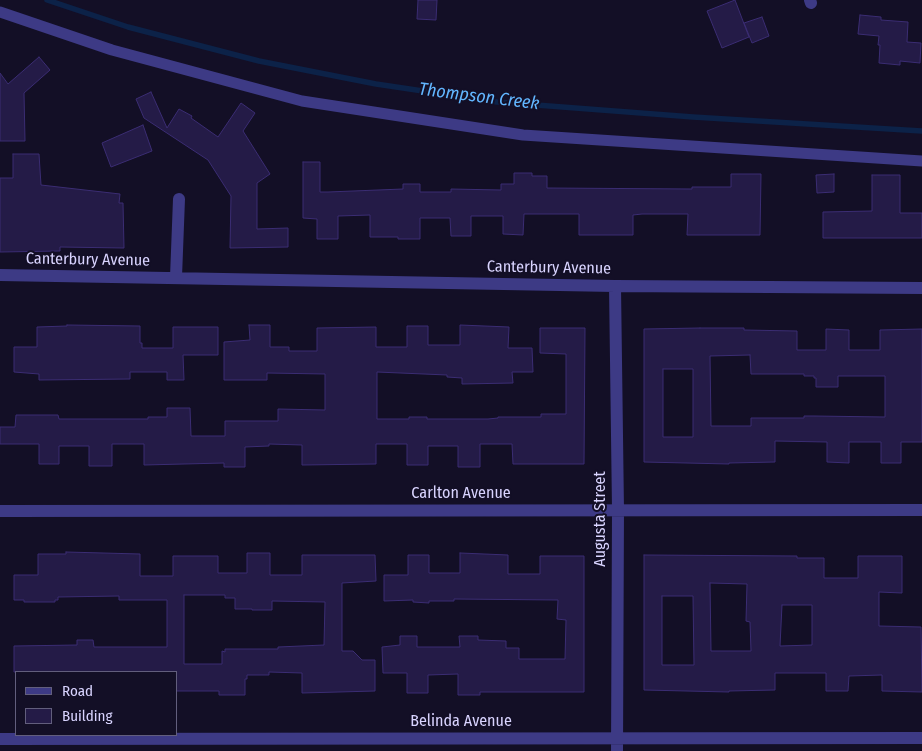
<!DOCTYPE html>
<style>
body{margin:0}
#map{position:relative;width:922px;height:751px;overflow:hidden;background:#130f26;font-family:"Fira Sans Condensed",sans-serif}
canvas{display:block}
.legend{position:absolute;left:15px;top:671px;width:162px;height:65px;box-sizing:border-box;background:#130f26;border:1px solid #625e7d;margin:0;padding:6px 9px;list-style:none;font-size:15px;color:#d9d4ff}
.legend li{display:flex;align-items:center;gap:10px;height:25px}
.legend b{width:25px;border:1px solid #625e7d}
</style>
<div id="map">
<canvas width="922" height="751"></canvas>
<ul class="legend">
<li><b style="height:6px;background:#3d3a85"></b>Road</li>
<li><b style="height:14px;background:#241b47"></b>Building</li>
</ul>
</div>
<script>
const context = document.querySelector('canvas').getContext('2d');
context.lineJoin = 'round';
const toPath = rows => new Path2D(rows.map(r => 'M' + r).join(''));
function strokePath(path, color, width, dash) { context.strokeStyle = color; context.lineWidth = width; context.lineCap = dash ? 'butt' : 'round'; context.setLineDash(dash || []); context.stroke(path); }
function fill(path, color) { context.fillStyle = color; context.fill(path, 'evenodd'); }
function write(font, color, halo, rows, align = 'center') {
  context.font = font + ' "Fira Sans Condensed",sans-serif'; context.lineWidth = 4; context.setLineDash([]); context.textBaseline = 'middle'; context.strokeStyle = halo; context.fillStyle = color; for (const [text, x, y, turn = 0] of rows) {
    context.save(); context.translate(x, y); context.rotate((+turn || 0) * Math.PI / 180); context.textAlign = isNaN(turn) ? turn : align; if (halo) context.strokeText(text, 0, 0); context.fillText(text, 0, 0); context.restore();
  }
}
strokePath(toPath([
 [47,0,128,27,259,61,376,84,497,102,693,117,922,131]
]), '#0c2248', 5.5);
const building = toPath([
 [418,0,437,0,436,20,417,19,418,0],
 [735,0,749,37,722,48,707,11,735,0],
 [860,15,881,17,881,20,908,22,907,42,921,43,920,63,900,61,900,65,879,63,880,45,878,45,879,36,858,34,860,15],
 [762,17,769,36,752,43,744,23,762,17],
 [39,57,50,70,24,93,25,141,0,141,0,73,8,84,39,57],
 [151,92,167,128,179,109,192,116,191,118,218,137,241,103,255,113,243,131,270,174,257,183,257,229,288,228,288,247,230,248,231,196,208,160,144,118,136,99,151,92],
 [143,125,152,151,111,167,102,143,143,125],
 [13,154,39,154,41,185,120,194,119,203,123,203,124,248,60,247,60,251,0,252,0,178,13,178,13,154],
 [303,162,320,162,320,192,328,192,403,189,403,184,420,184,420,192,451,192,451,189,501,190,501,184,514,184,514,173,532,173,532,176,547,176,547,188,692,189,692,187,731,187,731,174,761,174,760,235,687,235,688,214,642,214,633,215,633,235,579,235,579,214,524,214,523,235,503,234,503,216,471,216,471,236,451,236,450,218,420,218,420,239,398,239,398,237,370,237,370,215,338,216,338,239,317,239,317,219,303,218,303,162],
 [834,174,834,192,817,193,816,175,834,174],
 [872,175,900,175,900,213,922,213,922,238,823,238,823,212,872,211,872,175],
 [67,325,140,326,140,343,142,343,142,348,173,348,173,327,218,327,218,355,183,355,184,380,167,380,167,372,130,372,130,379,39,380,39,374,14,372,14,347,37,347,37,327,67,326,67,325],
 [249,325,270,325,270,347,289,347,289,351,317,351,317,328,376,327,376,347,407,347,407,326,428,326,428,345,460,345,460,325,509,327,508,348,532,348,533,372,512,372,513,383,462,384,462,378,447,377,447,375,377,372,377,419,409,419,409,417,427,417,427,419,488,419,498,418,498,417,541,417,541,414,566,414,566,354,540,353,540,328,585,328,584,464,513,464,512,444,480,444,480,467,458,467,458,446,428,446,428,465,407,465,407,444,376,444,376,464,302,465,302,445,269,444,269,446,245,447,245,467,224,467,224,463,144,465,144,444,112,444,112,466,89,466,89,446,59,446,59,464,39,464,39,444,0,444,0,427,15,427,16,415,58,415,59,419,148,419,148,417,167,417,167,408,190,408,191,436,225,436,225,421,278,421,278,409,325,410,325,374,267,373,267,380,224,380,224,342,250,340,249,325],
 [700,328,744,328,744,330,797,331,797,350,826,350,826,329,849,330,849,350,880,350,880,330,922,329,922,442,901,442,901,463,881,463,881,442,849,442,849,463,827,462,827,442,775,441,775,462,729,463,729,464,644,462,644,329,700,328],
 [750,355,751,374,804,374,804,376,814,376,814,378,816,378,816,387,838,387,838,376,885,376,885,417,814,416,804,416,804,418,751,418,751,426,711,426,710,356,750,355],
 [663,369,693,369,693,437,663,437,663,369],
 [66,552,140,554,140,576,173,576,173,556,218,556,218,573,247,573,247,553,270,553,270,575,302,575,302,555,375,555,376,581,342,583,342,651,353,651,362,660,375,660,375,691,302,693,302,673,269,672,269,675,247,675,247,679,245,679,245,695,219,695,219,691,176,691,176,672,14,672,14,646,77,645,77,640,93,640,94,647,167,647,167,600,119,600,119,596,58,597,58,600,55,600,55,602,24,602,24,600,14,600,14,575,38,575,38,554,66,554,66,552],
 [184,595,225,595,225,598,235,598,235,609,252,609,252,610,272,610,272,601,325,602,324,645,278,647,278,649,225,649,225,652,222,651,222,664,184,664,184,595],
 [460,553,508,555,508,574,540,574,540,556,584,556,584,692,480,692,480,695,458,695,458,674,428,675,428,693,407,693,407,673,383,673,382,647,400,645,400,636,417,636,417,647,460,647,459,636,478,636,478,640,506,641,506,648,519,648,519,659,565,659,566,620,557,619,558,600,454,599,454,601,429,601,429,603,413,602,413,600,384,601,384,575,408,575,408,555,429,555,429,573,460,573,460,553],
 [644,555,797,556,797,558,824,558,824,578,858,578,858,556,902,556,902,593,879,592,879,626,921,627,922,692,882,691,882,675,849,676,848,691,826,691,826,673,775,673,775,690,729,691,729,692,644,690,644,555],
 [710,583,747,584,746,621,750,622,751,651,711,651,710,583],
 [662,596,693,596,694,665,662,665,662,596],
 [782,605,812,605,812,645,780,646,782,605]
]);
fill(building, '#241b47');
strokePath(building, '#3b2d73', 1);
strokePath(toPath([
 [0,12,112,50,302,101,523,135,922,161]
]), '#3d3a85', 11);
strokePath(toPath([
 [810,0,811,3],
 [0,275,615,286,922,288],
 [176,277,179,199],
 [615,286,618,510,617,751],
 [0,511,922,510],
 [0,739,922,738]
]), '#3d3a85', 12);
write('16px', '#d9d4ff', '#130f26', [
 ["Canterbury Avenue",88,260,1],
 ["Canterbury Avenue",549,268,1],
 ["Carlton Avenue",461,494],
 ["Augusta Street",601,519,-90],
 ["Belinda Avenue",461,722]
]);
write('italic 18px', '#62b6ff', '#130f26', [
 ["Thompson Creek",479,97,7]
]);
</script>
